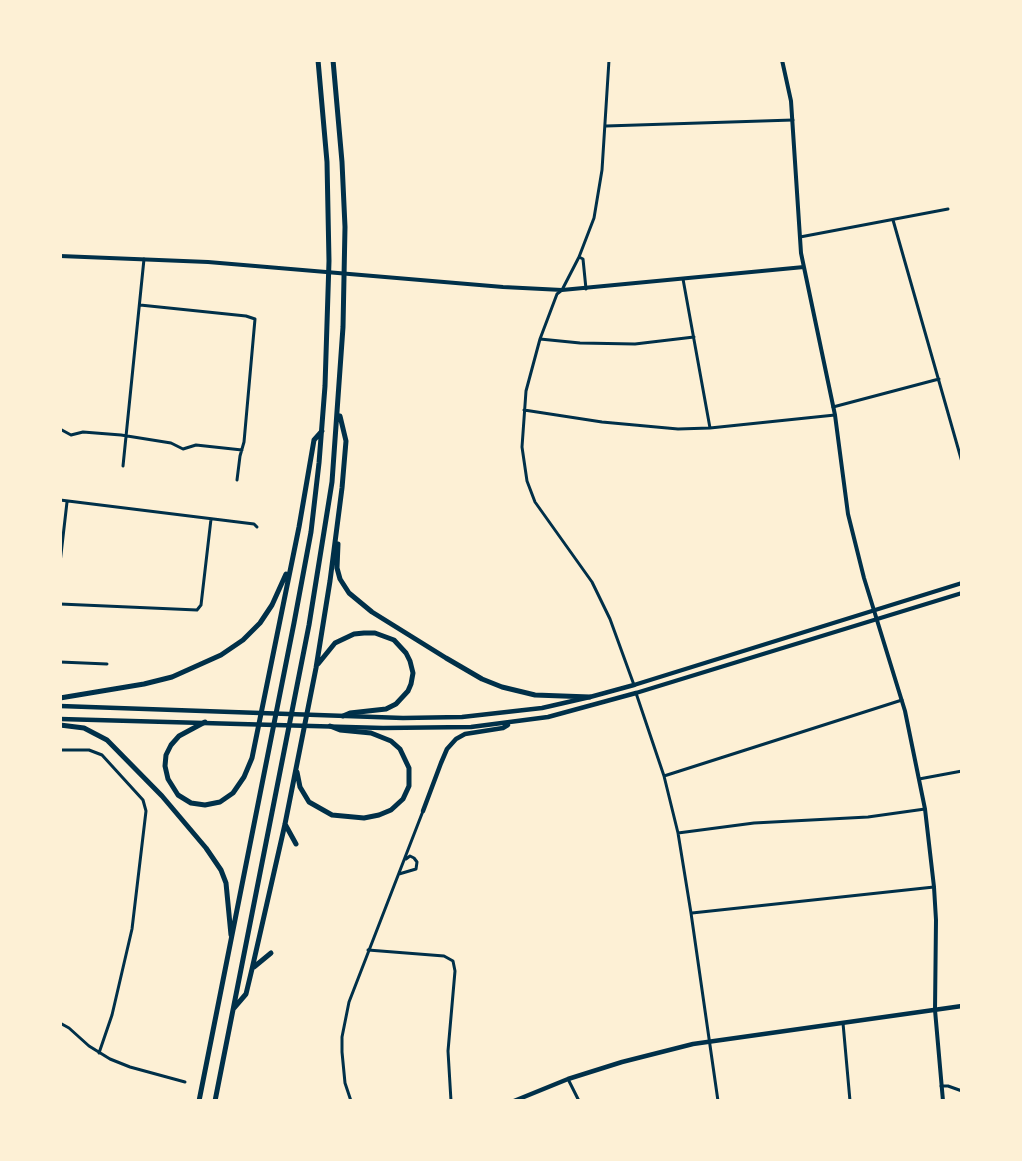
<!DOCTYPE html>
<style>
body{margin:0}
#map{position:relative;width:1022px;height:1161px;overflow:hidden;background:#fdf0d5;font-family:"Varela Round",sans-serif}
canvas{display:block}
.frame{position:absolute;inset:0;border:62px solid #fdf0d5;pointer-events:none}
</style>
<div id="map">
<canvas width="1022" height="1161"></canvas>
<div class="frame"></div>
</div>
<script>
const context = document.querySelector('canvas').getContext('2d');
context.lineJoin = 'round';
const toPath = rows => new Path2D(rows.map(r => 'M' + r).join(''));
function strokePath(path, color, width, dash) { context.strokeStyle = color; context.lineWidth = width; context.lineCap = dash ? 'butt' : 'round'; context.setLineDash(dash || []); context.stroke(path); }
strokePath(toPath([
 [609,60,602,170,594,218,579,257,562,290,557,294,540,339,526,391,522,447,527,481,535,502,592,582,610,619,634,685],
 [606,126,793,120],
 [893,220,962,462],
 [800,237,948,209],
 [579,257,583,259,586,289],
 [683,279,710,428],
 [140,305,246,316,255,319,244,442,240,456,237,480],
 [540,339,580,343,635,344,694,337],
 [833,407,939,379],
 [524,410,602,422,678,429,710,428,835,415],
 [60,429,71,435,83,432,121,435,171,443,183,449,196,445,242,450],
 [123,466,144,259],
 [60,500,254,524,257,527],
 [60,563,67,502],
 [60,604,197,610,201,605,211,519],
 [60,662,107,664],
 [636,693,664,776,678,833,691,913,718,1101],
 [60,750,89,750,102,755,143,800,146,811,132,929,112,1015,99,1053],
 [664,776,902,700],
 [919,779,962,771],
 [678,833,754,823,868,817,925,809],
 [399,874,416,869,417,862,414,858,410,856,406,859],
 [692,913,934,887],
 [368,950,444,956,453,961,455,971,448,1051,451,1101],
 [60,1023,69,1028,89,1046,110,1059,130,1067,185,1082],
 [843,1023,850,1101],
 [568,1079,579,1101],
 [941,1086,948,1086,962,1091],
 [351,1101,345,1083,342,1052,342,1037,349,1002,423,811]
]), '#003049', 3);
strokePath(toPath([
 [782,60,791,101,801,253,835,415,848,514,864,578,905,711,925,809,934,887,936,920,935,1010,943,1101],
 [60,256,208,262,503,287,562,290,804,267]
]), '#003049', 4);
strokePath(toPath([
 [634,685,962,583],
 [636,693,962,593]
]), '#003049', 4);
strokePath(toPath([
 [514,1101,568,1079,622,1062,693,1044,962,1006]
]), '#003049', 4.5);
strokePath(toPath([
 [60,706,403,718,462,717,542,708,590,697,634,685],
 [60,719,383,728,471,727,548,717,636,693],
 [423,811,441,763,447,749,456,739,465,734,503,728,508,725]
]), '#003049', 4.5);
strokePath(toPath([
 [338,544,337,568,340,579,349,593,372,612,446,658,482,679,502,687,535,695,590,697],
 [318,664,335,643,354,634,364,633,375,633,394,640,406,653,410,661,413,673,411,684,408,691,396,704,386,709,350,713,343,716],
 [60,698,144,684,172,677,221,655,243,640,260,623,272,605,286,574],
 [205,722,179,736,171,745,166,755,165,766,168,779,178,795,191,803,205,805,220,802,233,793,244,777,252,758,299,527,314,440,322,431],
 [60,725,84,728,107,740,162,796,206,848,221,870,226,883,231,935],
 [297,772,300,787,309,802,332,815,364,818,379,815,391,810,403,799,409,786,409,768,400,749,391,741,371,733,340,730,330,726],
 [285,824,296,844],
 [254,967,271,953],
 [234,1008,246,994,252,969,285,824,316,668,330,581,342,488,346,441,340,416],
 [199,1101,294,623,311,532,319,463,325,386,329,261,327,162,318,60],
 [215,1101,309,625,332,482,343,327,345,227,342,162,333,60]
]), '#003049', 5);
</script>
